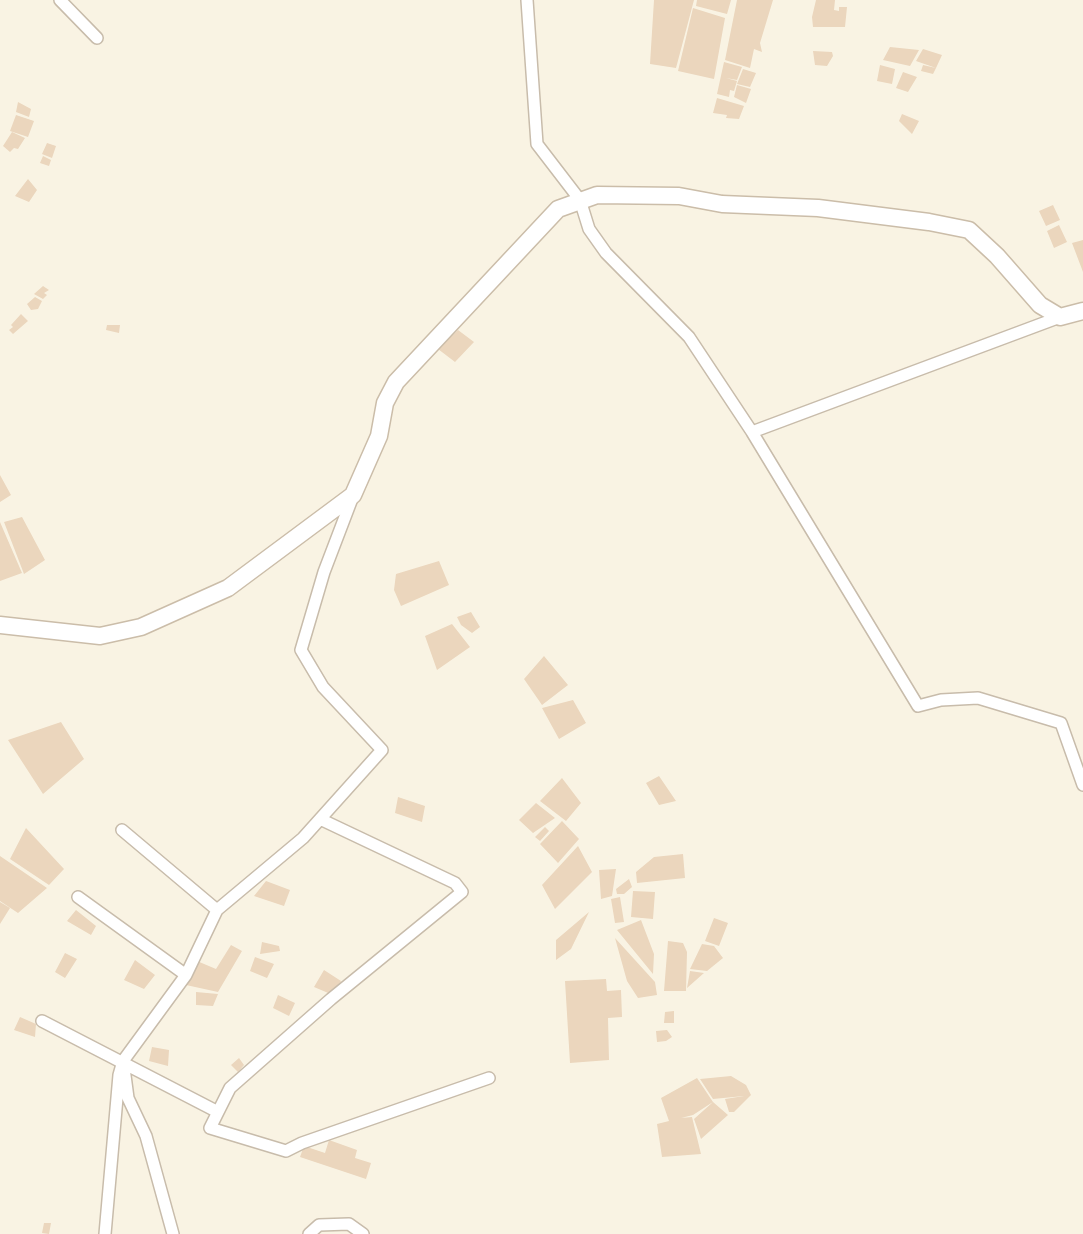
<!DOCTYPE html>
<style>
body{margin:0}
canvas{display:block;background:#f9f3e3}
</style>
<canvas width="1083" height="1234"></canvas>
<script>
const context = document.querySelector('canvas').getContext('2d');
context.lineJoin = 'round';
function fill(path, color) { context.fillStyle = color; context.fill(path, 'evenodd'); }
const toPath = rows => new Path2D(rows.map(r => 'M' + r).join(''));
function strokePath(path, color, width, dash) { context.strokeStyle = color; context.lineWidth = width; context.lineCap = dash ? 'butt' : 'round'; context.setLineDash(dash || []); context.stroke(path); }
fill(toPath([
 [654,0,694,0,676,68,650,64],
 [697,0,731,0,727,14,696,6],
 [737,0,773,0,760,43,762,52,754,49,750,68,725,60],
 [816,0,835,0,834,10,839,11,839,7,847,7,845,27,813,27,812,17],
 [693,8,725,18,714,79,678,71],
 [890,47,919,50,910,66,883,60],
 [923,49,942,55,936,68,933,74,921,71,923,65,936,68,916,61],
 [813,51,832,52,833,56,827,66,815,65],
 [724,62,742,67,737,80,726,78,737,81,734,91,730,90,729,97,717,94],
 [880,65,895,69,892,84,877,81],
 [743,69,756,73,750,87,737,84],
 [903,72,917,77,908,92,896,88],
 [737,85,751,89,746,103,734,97],
 [717,98,744,106,739,119,726,118,727,115,713,113],
 [18,102,31,109,29,117,16,112],
 [902,114,919,121,912,134,899,121],
 [16,115,34,121,28,137,10,131],
 [12,132,25,138,18,149,14,148,10,152,3,146],
 [47,143,56,146,52,158,42,154],
 [43,156,51,160,49,166,40,163],
 [28,179,37,190,29,202,15,196],
 [1053,205,1060,220,1046,226,1039,211],
 [1059,225,1067,242,1054,248,1047,231],
 [1083,240,1083,272,1072,243],
 [43,286,49,290,44,293,47,295,43,299,34,294],
 [35,297,42,301,38,309,31,310,27,304],
 [21,314,28,321,13,334,9,330,13,327,11,325],
 [107,325,120,325,119,333,106,330],
 [458,330,474,342,455,362,438,349],
 [0,475,11,495,0,502],
 [22,517,45,560,24,574,4,522],
 [0,522,22,573,0,581],
 [439,561,449,585,401,606,394,590,396,574],
 [471,612,480,627,472,633,461,625,457,617],
 [452,624,470,647,437,670,425,636],
 [544,656,568,685,542,705,524,679],
 [573,700,586,723,559,739,542,708],
 [61,722,84,759,43,794,8,740],
 [659,776,676,801,659,805,646,783],
 [562,778,581,803,566,821,540,801],
 [398,797,425,806,422,822,395,813],
 [536,803,555,818,533,833,519,820],
 [562,821,579,839,558,863,540,844],
 [545,827,549,831,540,841,535,837],
 [26,828,64,869,49,885,10,859],
 [578,846,592,872,555,909,542,885],
 [683,854,685,878,637,883,636,872,654,857],
 [0,856,47,888,18,913,0,901],
 [616,869,612,896,601,899,599,870],
 [629,879,632,887,624,894,617,894,616,889],
 [266,881,290,890,284,906,254,896],
 [633,891,655,892,653,919,631,917],
 [620,897,624,922,615,923,611,899],
 [0,902,10,908,0,924],
 [76,910,96,926,91,935,67,921],
 [589,912,571,949,556,960,556,940],
 [714,918,728,923,719,946,705,941],
 [641,920,654,954,653,974,617,930],
 [615,938,655,982,657,995,638,998,627,981],
 [668,941,683,943,687,952,686,991,664,991],
 [262,942,279,946,280,951,260,954],
 [702,944,714,946,723,958,707,971,690,969],
 [231,945,242,951,218,992,186,985,197,961,216,969],
 [65,953,77,959,65,978,55,972],
 [255,957,274,964,267,978,250,971],
 [135,960,155,975,144,989,124,980],
 [324,970,341,981,333,995,314,987],
 [690,971,704,973,687,988],
 [606,979,607,991,621,990,622,1017,608,1018,609,1060,570,1063,565,981],
 [196,992,218,994,213,1006,196,1005],
 [278,995,295,1003,289,1016,273,1008],
 [674,1011,674,1023,664,1023,665,1012],
 [20,1017,36,1024,35,1037,14,1030],
 [667,1030,672,1037,666,1041,657,1042,656,1031],
 [152,1047,169,1050,168,1066,149,1061],
 [239,1058,244,1065,238,1072,231,1065],
 [731,1076,746,1085,751,1095,734,1112,729,1112,725,1099,744,1096,713,1099,700,1079],
 [697,1078,713,1102,693,1115,681,1118,692,1117,701,1154,662,1157,657,1124,669,1121,661,1098],
 [713,1102,728,1115,701,1139,694,1119],
 [329,1140,357,1150,355,1158,371,1163,366,1179,300,1157,304,1146,325,1153],
 [44,1223,51,1223,49,1234,42,1233]
]), '#ebd6bd');
const street = toPath([
 [60,0,97,38],
 [527,0,537,144,580,200,589,229,606,253,689,337,752,432,918,706,941,700,978,698,1061,723,1083,785],
 [752,432,1060,317],
 [122,830,217,910],
 [78,897,186,975],
 [42,1021,218,1112,210,1128,286,1151,302,1143,489,1078],
 [124,1068,128,1098,146,1136,173,1234],
 [218,1112,230,1088,331,999,462,892,455,883,320,819],
 [105,1234,119,1075,123,1061,186,975,217,910,303,838,382,750,323,687,301,650,324,572,353,496],
 [309,1234,319,1225,349,1224,363,1234]
]);
const secondary = toPath([
 [0,625,100,636,141,627,228,588,353,495,379,436,385,403,396,382,558,209,597,195,679,196,722,204,818,208,929,222,969,230,997,256,1040,305,1060,317,1083,311]
]);
strokePath(street, '#c8bcab', 14);
strokePath(secondary, '#cbbda9', 19);
strokePath(street, '#fff', 11);
strokePath(secondary, '#fff', 16);
</script>
